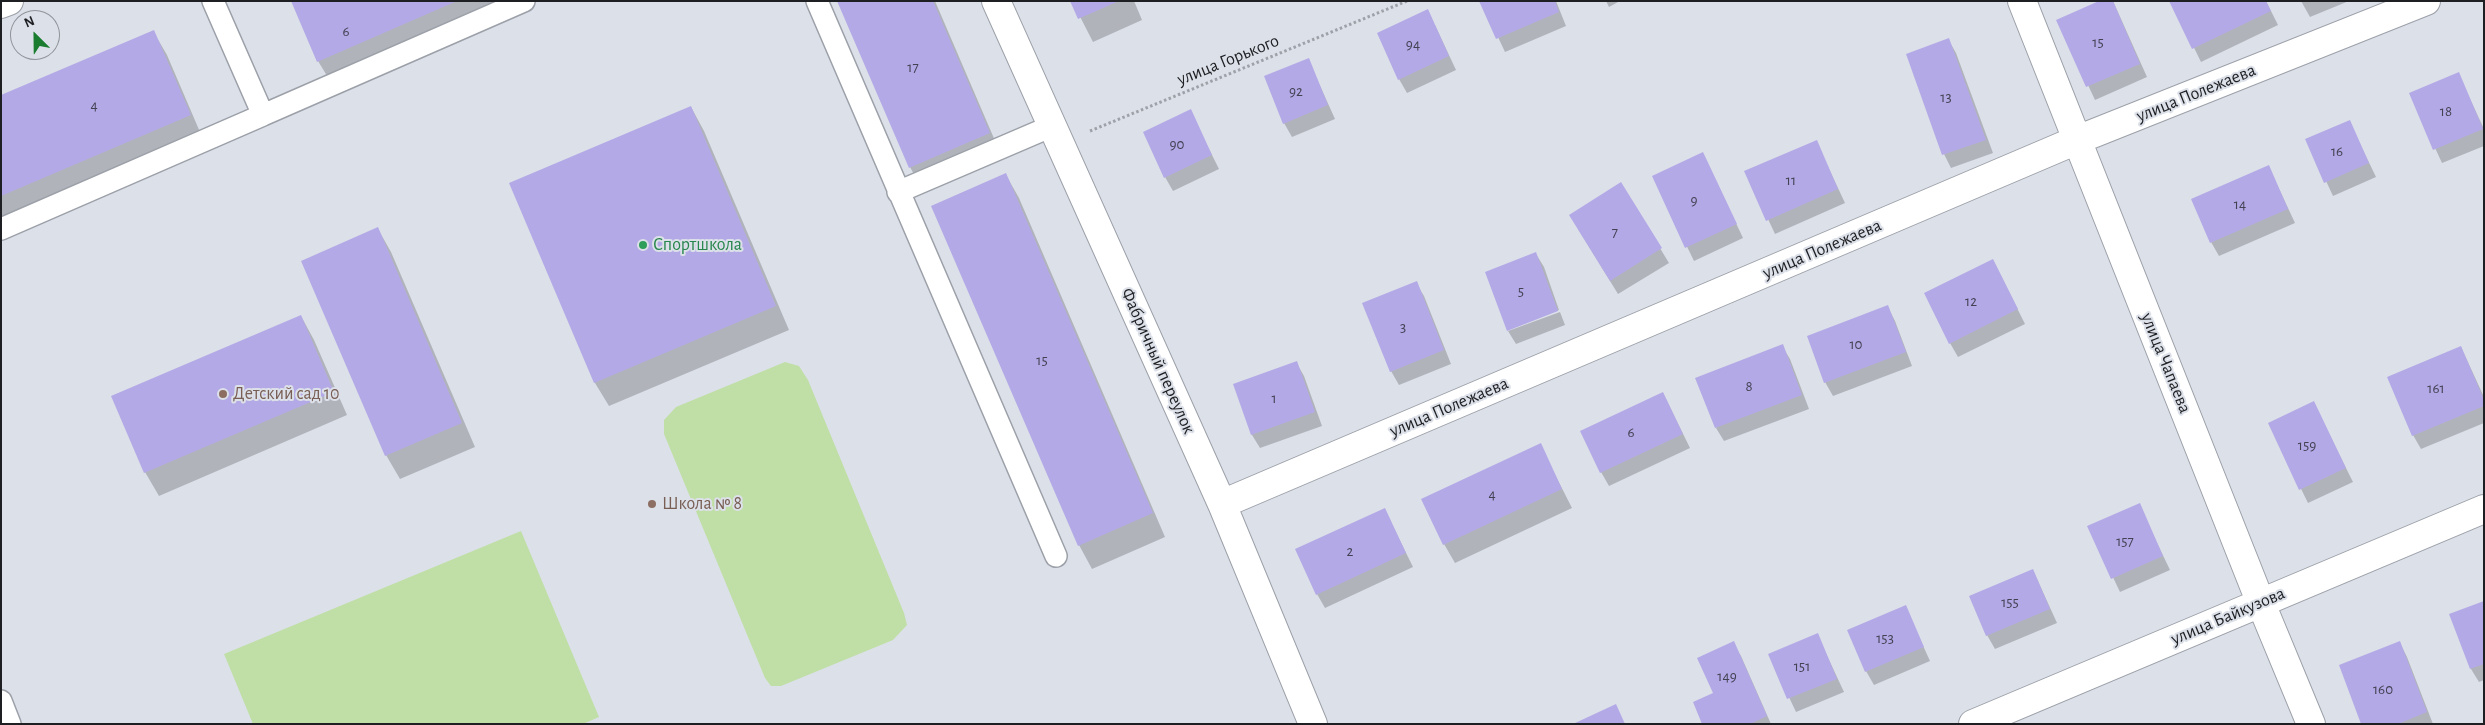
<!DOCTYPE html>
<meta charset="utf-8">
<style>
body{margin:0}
#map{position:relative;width:2485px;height:725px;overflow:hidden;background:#dce0e9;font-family:"Alegreya Sans",sans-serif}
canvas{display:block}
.frame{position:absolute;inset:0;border:2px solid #1e1f22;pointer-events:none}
.north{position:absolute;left:10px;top:10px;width:50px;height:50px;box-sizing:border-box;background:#dce0e9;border:1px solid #909399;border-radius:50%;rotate:337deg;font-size:14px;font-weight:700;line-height:20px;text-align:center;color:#1e1f22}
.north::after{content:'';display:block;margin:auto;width:18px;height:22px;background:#1a7c2e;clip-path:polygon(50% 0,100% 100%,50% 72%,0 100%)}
</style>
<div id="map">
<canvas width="2485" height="725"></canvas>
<div class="frame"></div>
<div class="north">N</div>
</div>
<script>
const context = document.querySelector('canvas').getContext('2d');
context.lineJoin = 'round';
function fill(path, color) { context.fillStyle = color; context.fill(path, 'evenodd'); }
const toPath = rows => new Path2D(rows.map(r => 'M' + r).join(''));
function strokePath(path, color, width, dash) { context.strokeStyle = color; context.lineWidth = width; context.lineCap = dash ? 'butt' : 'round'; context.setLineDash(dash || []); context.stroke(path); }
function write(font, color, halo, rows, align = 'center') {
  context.font = font + ' "Alegreya Sans",sans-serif'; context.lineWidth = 4; context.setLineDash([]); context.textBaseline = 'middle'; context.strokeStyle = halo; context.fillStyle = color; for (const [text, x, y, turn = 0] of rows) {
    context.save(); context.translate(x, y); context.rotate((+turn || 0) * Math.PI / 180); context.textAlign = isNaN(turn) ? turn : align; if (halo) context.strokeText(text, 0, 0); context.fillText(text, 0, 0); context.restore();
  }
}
fill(toPath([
 [785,362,799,366,808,380,904,613,907,625,893,640,781,686,771,686,765,678,664,434,664,420,676,407],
 [521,531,599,717,583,724,253,724,224,654]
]), '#c0dfa6');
fill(toPath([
 [293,1,525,1,332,84,318,61],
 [838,1,935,1,1002,157,923,191,910,167],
 [1072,1,1134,1,1142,20,1093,42],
 [1481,1,1556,1,1566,26,1505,52],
 [1606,1,1620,1,1609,7],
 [2113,1,2147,77,2095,100,2058,21],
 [2171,1,2266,1,2278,25,2201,62],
 [2301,1,2349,1,2310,17],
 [1435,25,1456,70,1407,93,1399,79],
 [153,31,167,55,203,139,1,226,1,97],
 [1948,39,1956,53,1993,153,1951,168,1944,154],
 [1308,59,1335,119,1292,137,1284,123],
 [2458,73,2484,129,2484,146,2442,163,2410,94],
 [691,107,704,131,789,330,609,406,595,383,511,184],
 [1190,111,1219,169,1173,191,1165,177],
 [2349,121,2376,177,2333,196,2307,140],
 [1816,141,1845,203,1775,234,1746,172],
 [2269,167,2295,223,2219,256,2211,242],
 [1710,168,1743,238,1694,261,1653,177],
 [1006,175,1019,198,1165,537,1092,569,1079,545],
 [1621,184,1669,263,1618,294,1578,229],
 [378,229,391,252,475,447,400,479,386,455],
 [1536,254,1544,267,1559,310,1508,329],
 [1993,260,2025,324,1958,357,1950,343],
 [1416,283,1424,296,1451,364,1399,385,1391,371],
 [1888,307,1895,321,1912,366,1833,396,1825,382],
 [1560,312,1565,325,1516,344,1508,331],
 [301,316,314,340,347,415,159,496,145,472],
 [1782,346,1790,359,1809,409,1724,441,1716,428],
 [2461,347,2484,397,2484,423,2421,449,2413,435],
 [1296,362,1304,376,1322,426,1260,448,1252,435,1234,385],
 [1663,393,1690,448,1609,486,1601,472],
 [2313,402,2353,482,2308,503,2269,424],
 [1540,445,1572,508,1455,563,1444,544],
 [2139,505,2170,570,2120,592,2089,527],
 [1385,510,1413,567,1325,608,1317,594],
 [2033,570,2057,623,1995,649,1987,635],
 [2484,602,2484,680,2479,682,2471,669,2451,615],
 [1905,606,1930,661,1874,685,1866,671],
 [1817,634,1844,692,1796,712,1769,655],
 [1733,643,1741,656,1771,724,1704,724],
 [2400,643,2407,657,2433,724,2363,724]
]), '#0003');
fill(toPath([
 [291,1,457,1,317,62],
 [837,1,933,1,990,133,909,168],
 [1070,1,1119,1,1078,19],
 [1479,1,1555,1,1559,12,1496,39],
 [2099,1,2113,1,2140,64,2086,87,2056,20],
 [2169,1,2266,1,2271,11,2192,49],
 [1428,9,1449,56,1398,80,1377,33],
 [154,30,191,115,1,196,1,95],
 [1949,38,1986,140,1942,155,1906,54],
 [1309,58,1328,105,1283,124,1264,76],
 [2459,72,2483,129,2433,150,2409,93],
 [691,106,776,306,594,383,509,183],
 [1191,109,1212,155,1164,178,1143,132],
 [2350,120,2369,163,2324,183,2305,139],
 [1817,140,1838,189,1766,221,1744,171],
 [1703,152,1737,224,1685,248,1652,176],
 [2269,165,2288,209,2210,243,2191,199],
 [1006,173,1153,513,1078,546,931,206],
 [1621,182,1662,248,1610,281,1569,215],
 [378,227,462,423,385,456,301,261],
 [1536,252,1558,311,1507,331,1485,272],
 [1993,259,2018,309,1949,344,1924,293],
 [1417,281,1444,350,1390,372,1362,303],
 [1888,305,1906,352,1824,383,1807,336],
 [301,315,334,392,144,473,111,396],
 [1783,344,1802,395,1715,428,1695,378],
 [2461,346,2484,400,2484,406,2412,436,2387,377],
 [1297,361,1315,412,1251,435,1233,384],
 [1663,392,1683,434,1600,473,1580,431],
 [2314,401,2346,468,2299,490,2268,423],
 [1541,443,1562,489,1443,545,1421,499],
 [2140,503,2163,556,2111,579,2087,526],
 [1385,508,1406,553,1316,595,1295,549],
 [2033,569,2050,609,1986,636,1969,596],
 [2484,601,2484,664,2470,669,2449,614],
 [1906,605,1924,647,1865,672,1847,630],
 [1818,633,1837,679,1787,699,1768,654],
 [1734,641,1767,716,1750,724,1702,724,1693,702,1713,693,1697,658],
 [2400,641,2427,712,2398,724,2361,724,2339,665],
 [1616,704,1625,724,1573,724]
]), '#b3a9e6');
const lane = toPath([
 [213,1,263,115,524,1],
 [817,1,1056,556],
 [898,192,1052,126],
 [1,229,263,115],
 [1,701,10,724]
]);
const street = toPath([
 [996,1,1222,504,1313,724],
 [2022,1,2260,601,2311,724],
 [1,4,9,1],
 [1222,504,2077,140,2426,1],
 [1973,724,2484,509]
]);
strokePath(lane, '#9ca0a8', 24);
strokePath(street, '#9ca0a8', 30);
strokePath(toPath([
 [1090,131,1407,1]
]), '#9ea1a8', 3, [2.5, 2.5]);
strokePath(lane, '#fff', 21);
strokePath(street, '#fff', 28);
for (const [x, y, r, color] of [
 [643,245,5,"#2e9e5b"],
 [223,394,5,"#8d6e63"],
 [652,504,5,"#8d6e63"]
]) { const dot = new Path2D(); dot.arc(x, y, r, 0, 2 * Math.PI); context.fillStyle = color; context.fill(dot); strokePath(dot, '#dce0e9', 2); }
write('15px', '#434253', null, [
 ["6",346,31],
 ["15",2098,42],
 ["94",1413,44],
 ["17",913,67],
 ["92",1296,91],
 ["13",1946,97],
 ["4",94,105],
 ["18",2446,111],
 ["90",1177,144],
 ["16",2337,151],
 ["11",1791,180],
 ["9",1694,200],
 ["14",2240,204],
 ["7",1615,232],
 ["5",1521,291],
 ["12",1971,301],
 ["3",1403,327],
 ["10",1856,344],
 ["15",1042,360],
 ["8",1749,386],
 ["161",2436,388],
 ["1",1274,398],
 ["6",1631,432],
 ["159",2307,445],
 ["4",1492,494],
 ["157",2125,541],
 ["2",1350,551],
 ["155",2010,602],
 ["153",1885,638],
 ["151",1802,666],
 ["149",1727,676],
 ["160",2383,689]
]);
write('18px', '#1e1f22', '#dce0e9', [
 ["улица Горького",1228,60,-22],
 ["улица Полежаева",2196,93,-22],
 ["улица Полежаева",1822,249,-23],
 ["Фабричный переулок",1158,361,66],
 ["улица Чапаева",2166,363,68],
 ["улица Полежаева",1449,407,-23],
 ["улица Байкузова",2228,616,-23]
]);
write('18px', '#27864d', '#dce0e9', [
 ["Спортшкола",653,245]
], 'left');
write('18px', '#785e54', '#dce0e9', [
 ["Детский сад 10",233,394],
 ["Школа № 8",662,504]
], 'left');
</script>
